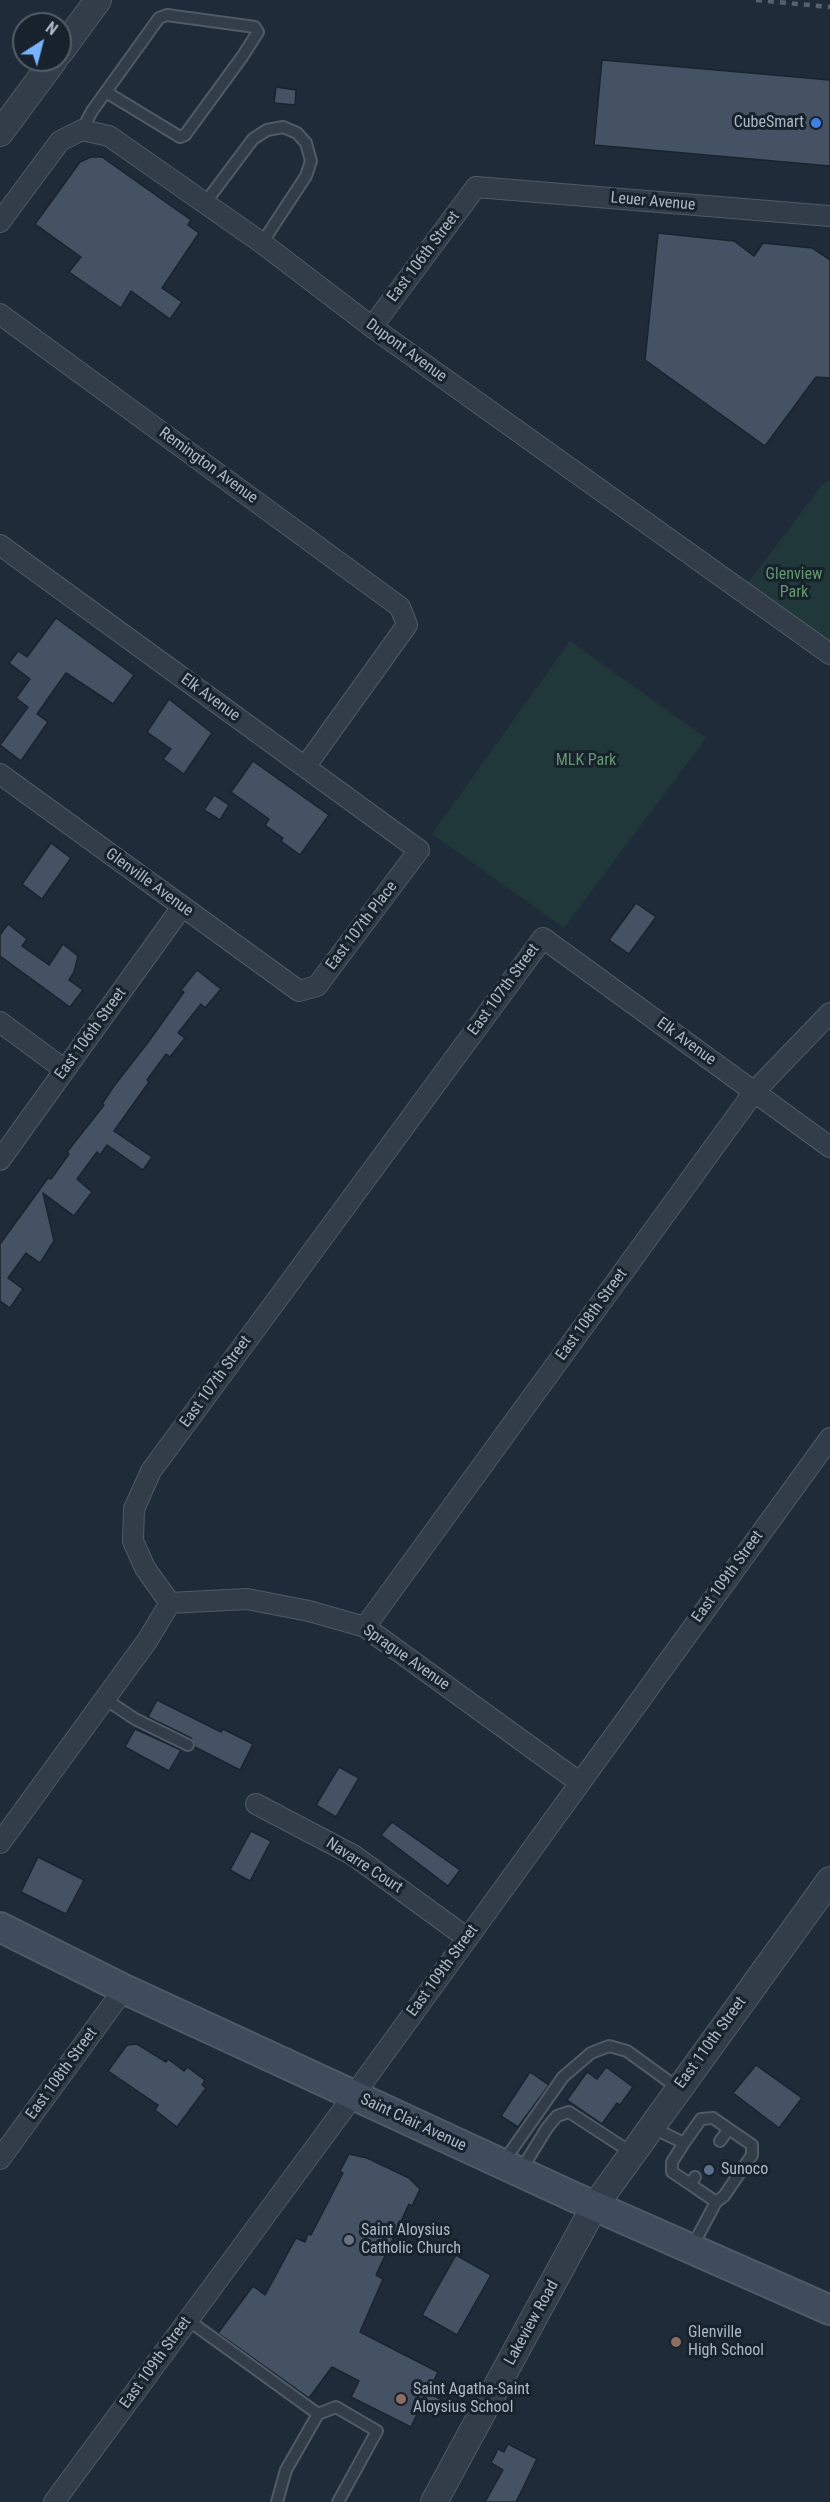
<!DOCTYPE html>
<style>
body{margin:0}
#map{position:relative;width:830px;height:2502px;overflow:hidden;background:#1f2b39;font-family:"Roboto Condensed",sans-serif}
canvas{display:block}
.north{position:absolute;left:12px;top:12px;width:60px;height:60px;box-sizing:border-box;background:#18222d;border:2px solid #535e6a;border-radius:50%;rotate:36deg;font-size:16px;font-weight:700;line-height:24px;text-align:center;color:#acb7c6}
.north::after{content:'';display:block;margin:auto;width:21px;height:27px;background:#79b3ff;clip-path:polygon(50% 0,100% 100%,50% 72%,0 100%)}
</style>
<div id="map">
<canvas width="830" height="2502"></canvas>
<div class="north">N</div>
</div>
<script>
const context = document.querySelector('canvas').getContext('2d');
context.lineJoin = 'round';
function fill(path, color) { context.fillStyle = color; context.fill(path, 'evenodd'); }
const toPath = rows => new Path2D(rows.map(r => 'M' + r).join(''));
function strokePath(path, color, width, dash) { context.strokeStyle = color; context.lineWidth = width; context.lineCap = dash ? 'butt' : 'round'; context.setLineDash(dash || []); context.stroke(path); }
function write(font, color, halo, rows, align = 'center') {
  context.font = font + ' "Roboto Condensed",sans-serif'; context.lineWidth = 6; context.setLineDash([]); context.textBaseline = 'middle'; context.strokeStyle = halo; context.fillStyle = color; for (const [text, x, y, turn = 0] of rows) {
    context.save(); context.translate(x, y); context.rotate((+turn || 0) * Math.PI / 180); context.textAlign = isNaN(turn) ? turn : align; if (halo) context.strokeText(text, 0, 0); context.fillText(text, 0, 0); context.restore();
  }
}
fill(toPath([
 [830,480,830,654,742,591,822,485],
 [570,641,706,738,564,928,432,834]
]), '#21383a');
const building = toPath([
 [602,60,830,80,830,166,594,145,602,60],
 [276,87,296,90,295,105,274,103,276,87],
 [91,157,102,157,191,220,188,225,199,233,162,288,182,302,170,319,131,291,121,308,69,272,81,257,35,224,80,162,91,157],
 [658,233,734,241,754,256,763,243,812,248,830,260,830,378,816,377,765,446,645,360,658,233],
 [56,618,134,675,113,704,66,673,37,714,48,722,21,761,0,745,28,707,16,698,30,679,9,663,18,651,27,657,56,618],
 [169,699,212,733,184,774,163,759,171,749,147,732,169,699],
 [253,761,329,815,300,855,281,841,283,838,265,825,269,819,231,792,253,761],
 [214,795,229,805,220,820,204,810,214,795],
 [51,843,71,858,42,899,22,884,51,843],
 [636,903,656,917,629,954,609,940,636,903],
 [8,924,27,939,22,946,49,965,63,944,78,956,74,972,69,980,83,990,70,1007,0,956,0,935,8,924],
 [197,970,221,989,205,1008,201,1004,178,1033,185,1038,170,1057,166,1054,147,1080,149,1082,114,1131,152,1157,143,1170,107,1145,100,1155,97,1152,77,1179,92,1192,74,1216,43,1193,54,1241,40,1263,26,1253,8,1278,23,1289,10,1308,0,1301,0,1244,48,1178,51,1179,69,1154,67,1152,104,1105,102,1104,114,1086,149,1041,184,992,181,990,197,970],
 [157,1700,221,1732,223,1729,253,1744,240,1770,195,1747,191,1738,148,1717,157,1700],
 [135,1729,181,1750,169,1771,125,1747,135,1729],
 [339,1767,359,1778,336,1817,316,1805,339,1767],
 [392,1822,460,1870,448,1886,381,1835,392,1822],
 [251,1831,271,1841,250,1881,230,1870,251,1831],
 [38,1857,84,1880,66,1914,21,1892,38,1857],
 [137,2044,166,2062,168,2059,184,2071,187,2067,205,2080,202,2085,206,2088,177,2127,155,2110,158,2105,108,2071,127,2045,137,2044],
 [756,2065,802,2098,779,2128,733,2093,756,2065],
 [606,2067,633,2087,620,2105,617,2103,602,2124,567,2100,587,2072,597,2079,606,2067],
 [530,2072,549,2085,518,2127,501,2116,530,2072],
 [349,2154,367,2158,409,2178,420,2189,412,2206,409,2204,376,2275,383,2279,360,2332,438,2372,428,2393,442,2400,434,2415,420,2408,411,2427,351,2397,359,2381,332,2367,309,2398,218,2333,253,2286,265,2295,296,2238,305,2242,308,2234,311,2235,343,2173,340,2171,349,2154],
 [456,2255,491,2275,457,2335,422,2315,456,2255],
 [508,2444,537,2459,516,2502,485,2502,503,2470,491,2463,498,2449,504,2452,508,2444]
]);
fill(building, '#445263');
strokePath(building, '#1a242f', 1.5);
const service = toPath([
 [82,130,92,111,159,18,167,15,255,27,258,32,242,57,185,135,180,137,106,92],
 [205,203,253,139,267,130,283,127,297,133,306,143,311,161,306,176,262,243],
 [105,1699,135,1719,188,1745],
 [651,2127,684,2143,701,2119,713,2118,752,2145,752,2155,724,2196,716,2202],
 [720,2141,729,2129],
 [684,2143,672,2162,672,2172,690,2184],
 [502,2164,563,2077,591,2053,609,2046,627,2051,678,2088],
 [520,2172,547,2128,557,2116,569,2112,632,2153],
 [691,2249,716,2202,690,2184,695,2177],
 [188,2320,318,2414],
 [277,2502,286,2470,318,2414,336,2407,377,2431,338,2502]
]);
const minor = toPath([
 [0,222,60,141,82,130,109,136,262,243,372,327,830,654],
 [0,314,400,607,407,625,305,767],
 [372,327,476,187,830,216],
 [0,545,419,850,317,986,299,991,0,774],
 [0,1022,65,1070],
 [0,1160,182,907],
 [170,1603,145,1568,133,1541,134,1509,151,1471,543,938,830,1147],
 [170,1603,247,1599,309,1611,365,1627,579,1782],
 [365,1627,754,1092,830,1013],
 [256,1804,353,1855,467,1938],
 [0,1843,147,1641,170,1603],
 [0,2159,124,1989],
 [54,2502,354,2095,830,1438]
]);
const tertiary = toPath([
 [60,52,98,0],
 [0,133,54,60],
 [434,2502,594,2207,830,1880]
]);
const secondary = toPath([
 [0,1927,124,1989,574,2197,830,2310]
]);
strokePath(service, '#505a67', 14);
strokePath(minor, '#505a67', 22);
strokePath(tertiary, '#505a67', 28);
strokePath(secondary, '#505a67', 32);
strokePath(service, '#323d49', 10);
strokePath(minor, '#323d49', 20);
strokePath(tertiary, '#323d49', 26);
strokePath(secondary, '#404c5c', 28);
strokePath(toPath([
 [756,0,830,7]
]), '#546170', 4.5, [6, 6]);
for (const [x, y, r, color] of [
 [816,123,6,"#3f7fe0"],
 [709,2170,6,"#5c6f8a"],
 [349,2240,6,"#6b7280"],
 [676,2342,6,"#8d6e63"],
 [401,2399,6,"#8d6e63"]
]) { const dot = new Path2D(); dot.arc(x, y, r, 0, 2 * Math.PI); context.fillStyle = color; context.fill(dot); strokePath(dot, '#18222d', 2); }
write('16px', '#acb7c6', '#18222d', [
 ["CubeSmart",804,123,"right"],
 ["Sunoco",721,2170],
 ["Saint Aloysius",361,2231],
 ["Catholic Church",361,2249],
 ["Glenville",688,2333],
 ["High School",688,2351],
 ["Saint Agatha-Saint",413,2390],
 ["Aloysius School",413,2408]
], 'left');
write('16px', '#acb7c6', '#18222d', [
 ["Leuer Avenue",653,202,5],
 ["East 106th Street",424,257,-53],
 ["Dupont Avenue",406,351,36],
 ["Remington Avenue",208,466,36],
 ["Elk Avenue",210,698,36],
 ["Glenville Avenue",149,883,36],
 ["East 107th Place",362,926,-53],
 ["East 107th Street",504,990,-54],
 ["East 106th Street",91,1034,-54],
 ["Elk Avenue",686,1042,36],
 ["East 108th Street",592,1315,-54],
 ["East 107th Street",216,1382,-54],
 ["East 109th Street",728,1577,-54],
 ["Sprague Avenue",406,1658,35],
 ["Navarre Court",364,1866,33],
 ["East 109th Street",443,1971,-54],
 ["East 110th Street",711,2043,-54],
 ["East 108th Street",62,2074,-54],
 ["Saint Clair Avenue",413,2123,25],
 ["Lakeview Road",532,2323,-61],
 ["East 109th Street",156,2363,-54]
]);
write('16px', '#63986c', '#18222d', [
 ["Glenview",794,575],
 ["Park",794,593],
 ["MLK Park",586,761]
]);
</script>
